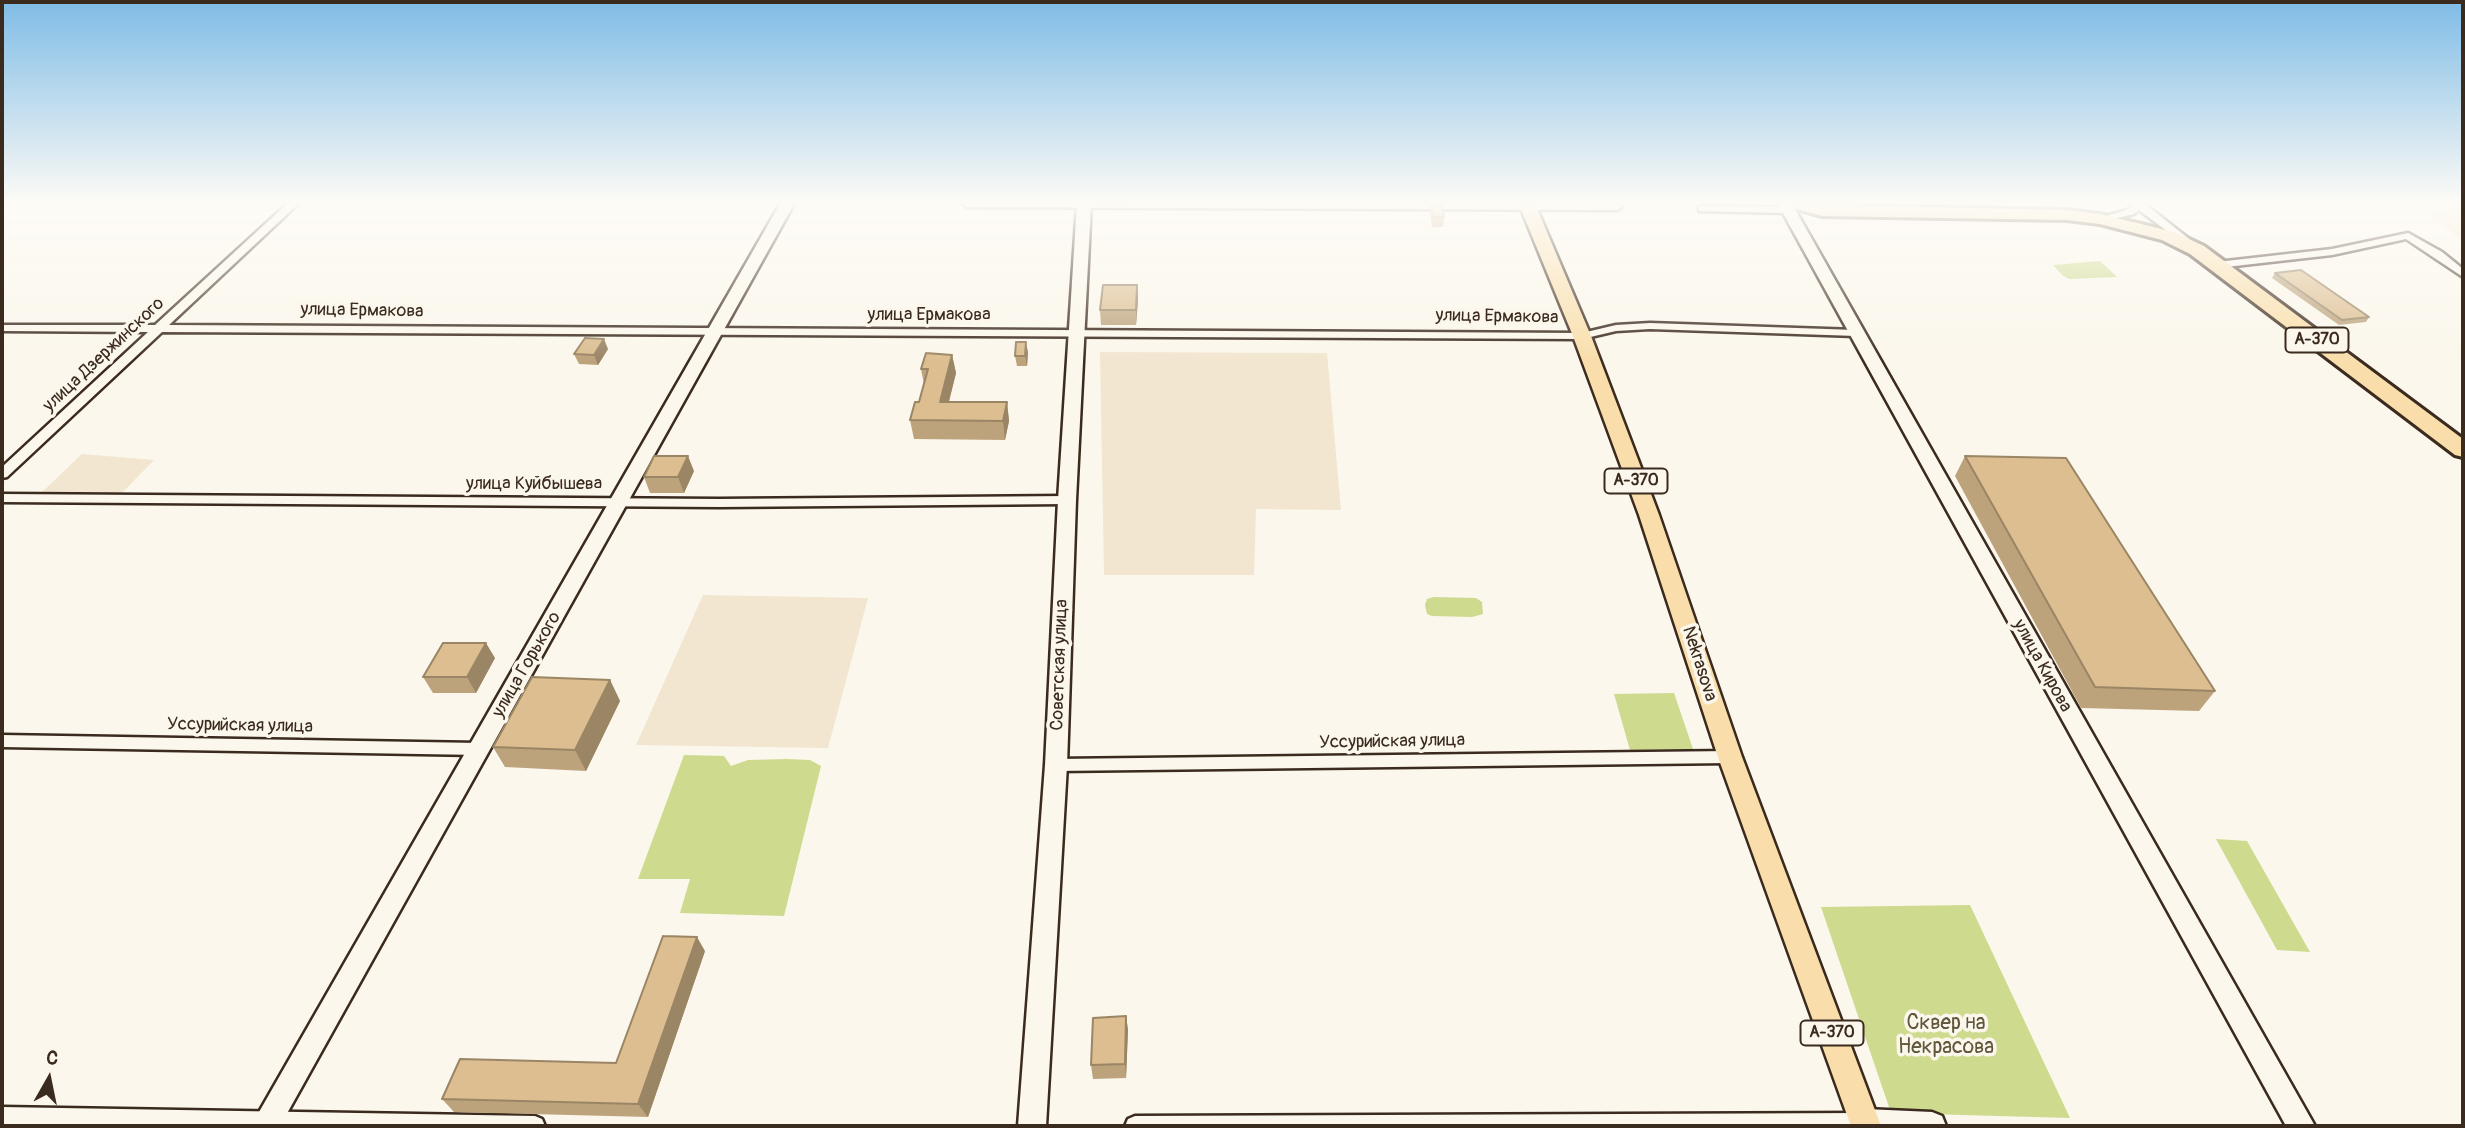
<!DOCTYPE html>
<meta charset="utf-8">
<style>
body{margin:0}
#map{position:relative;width:2465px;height:1128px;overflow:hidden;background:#fbf7ec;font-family:Pangolin,sans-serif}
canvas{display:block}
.frame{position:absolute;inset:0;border:4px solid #3b2a1e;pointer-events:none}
.north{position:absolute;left:14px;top:1044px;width:70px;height:70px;-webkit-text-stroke:5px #fbf7ec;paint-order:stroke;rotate:9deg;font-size:19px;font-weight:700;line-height:28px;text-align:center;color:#3b2a1e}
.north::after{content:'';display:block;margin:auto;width:24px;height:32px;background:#3b2a1e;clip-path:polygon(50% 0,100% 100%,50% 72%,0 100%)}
</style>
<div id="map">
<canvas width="2465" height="1128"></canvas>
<div class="frame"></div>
<div class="north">С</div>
</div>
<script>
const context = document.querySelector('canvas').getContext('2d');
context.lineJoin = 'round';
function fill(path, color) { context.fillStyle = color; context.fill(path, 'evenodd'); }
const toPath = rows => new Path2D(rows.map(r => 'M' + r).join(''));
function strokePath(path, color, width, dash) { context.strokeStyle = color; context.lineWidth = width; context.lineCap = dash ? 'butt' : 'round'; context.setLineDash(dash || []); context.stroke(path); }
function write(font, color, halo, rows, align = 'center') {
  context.font = font + ' Pangolin,sans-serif'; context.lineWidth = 7; context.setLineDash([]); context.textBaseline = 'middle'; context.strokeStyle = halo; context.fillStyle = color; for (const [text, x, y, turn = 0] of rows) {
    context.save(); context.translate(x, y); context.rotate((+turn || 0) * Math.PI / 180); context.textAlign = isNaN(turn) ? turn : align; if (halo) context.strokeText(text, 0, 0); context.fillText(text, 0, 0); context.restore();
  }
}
fill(toPath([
 [2457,204,2463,204,2463,240,2427,215],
 [1100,352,1327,353,1341,510,1256,509,1254,575,1104,575],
 [82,454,154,460,121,494,40,494],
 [703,595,868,598,828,748,636,745]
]), '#f2e6d0');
fill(toPath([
 [2100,261,2117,277,2069,279,2062,275,2053,265],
 [1434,597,1476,598,1482,602,1483,614,1472,617,1432,616,1427,614,1425,605,1427,599],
 [1674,693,1693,749,1630,750,1614,694],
 [684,755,724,756,731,766,748,760,786,759,810,760,821,766,784,916,680,913,690,879,638,879],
 [2216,839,2247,841,2310,952,2277,950],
 [1970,905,2070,1118,1891,1113,1821,907]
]), '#ceda8d');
const street = toPath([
 [287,204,298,204,169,325,1582,333,1616,325,1650,323,1856,330,1862,333,1856,336,1650,329,1616,331,1582,339,162,332,7,477,2,478,2,467,148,332,2,331,2,325,155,325,287,204],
 [963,204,1618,204,1622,207,1617,210,968,207,963,204],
 [2133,204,2145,204,2193,242,2192,244,2184,244,2139,210,2134,214,2100,222,2095,219,2127,210,2133,204],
 [1703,206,1789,207,1794,210,1789,213,1699,211,1699,207,1703,206],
 [2408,233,2442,252,2463,269,2463,277,2406,239,2332,255,2217,268,2212,265,2217,262,2332,249,2408,233],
 [2,494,719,499,1067,496,1074,500,1067,504,719,507,2,502,2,494],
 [2,735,479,743,485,745,487,749,485,753,479,755,2,747,2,735],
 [1730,751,1736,752,1738,757,1736,762,1730,763,1056,771,1050,770,1048,765,1050,760,1056,759,1730,751],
 [2,1107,535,1116,542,1119,545,1126,2,1126,2,1107],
 [1865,1113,1872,1116,1875,1123,1874,1126,1125,1126,1128,1119,1135,1116,1865,1113]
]);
const secondary = toPath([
 [780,204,794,204,280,1126,251,1126,780,204],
 [1077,204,1091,204,1076,500,1067,765,1046,1126,1018,1126,1045,765,1058,500,1077,204],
 [1778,204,1792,204,2315,1126,2286,1126,1778,204],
 [1865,1109,1932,1112,1942,1116,1946,1126,1853,1126,1855,1113,1865,1109]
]);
const primary = toPath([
 [1519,204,1535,204,1591,336,1659,515,1742,757,1881,1126,1851,1126,1718,757,1639,515,1573,336,1519,204]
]);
const highway = toPath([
 [1790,204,2067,210,2100,214,2174,232,2204,246,2463,439,2463,457,2455,455,2190,254,2162,240,2100,224,2067,220,1822,216,1793,208,1790,204]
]);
strokePath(street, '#3b2a1e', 5);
strokePath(secondary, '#3b2a1e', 5);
strokePath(primary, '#3b2a1e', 5);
strokePath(highway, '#3b2a1e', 6);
fill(street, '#fbf7ec');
fill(secondary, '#fbf7ec');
fill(primary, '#f9deab');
fill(highway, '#f9deab');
fill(toPath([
 [1431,205,1444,217,1443,227,1432,227,1430,214],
 [2275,273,2369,317,2366,322,2339,325,2272,278],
 [1137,285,1138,300,1136,325,1101,325,1100,310],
 [608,349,598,365,579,364,574,354],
 [1028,352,1027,366,1017,366,1015,356],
 [952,355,956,373,949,402,1007,402,1009,421,1005,440,914,439,910,420,919,402,924,384,921,369],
 [1965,456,2215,691,2199,711,2081,708,1955,476],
 [694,471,684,493,650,493,644,477],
 [495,658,476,693,433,693,423,677],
 [610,680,620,701,586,771,505,767,493,747],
 [705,951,648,1117,454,1112,442,1099,616,1063],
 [1126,1016,1128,1030,1126,1078,1093,1079,1091,1065]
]), '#bda37c');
fill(toPath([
 [1137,285,1138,300,1136,325,1136,310],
 [604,339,608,349,598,365,594,355],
 [1026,342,1028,352,1027,366,1025,356],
 [952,355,956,373,944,420,940,402],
 [1007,402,1009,421,1005,440,1003,421],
 [688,456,694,471,684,493,678,477],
 [486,643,495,658,476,693,467,677],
 [610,680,620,701,586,771,575,750],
 [697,937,705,951,648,1117,638,1104],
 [1126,1016,1128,1030,1126,1078,1125,1064]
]), '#9a8565');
const building = toPath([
 [1431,205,1442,205,1444,217,1433,217,1431,205],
 [2301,270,2369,317,2342,320,2275,273,2301,270],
 [1103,285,1137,285,1136,310,1100,310,1103,285],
 [585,338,604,339,594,355,574,354,585,338],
 [1016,342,1026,342,1025,356,1015,356,1016,342],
 [926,353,952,355,940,402,1007,402,1003,421,910,420,915,402,919,402,928,369,921,369,926,353],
 [654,456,688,456,678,477,644,477,654,456],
 [1965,456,2066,458,2215,691,2095,687,1965,456],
 [443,643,486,643,467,677,423,677,443,643],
 [532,677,610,680,575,750,493,747,532,677],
 [663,936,697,937,638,1104,442,1099,460,1059,616,1063,663,936],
 [1126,1016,1125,1064,1091,1065,1093,1018,1126,1016]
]);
fill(building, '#dcbe90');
strokePath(building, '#9a8565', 2);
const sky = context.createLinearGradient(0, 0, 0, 362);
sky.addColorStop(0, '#7fbce6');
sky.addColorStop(0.56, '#fdfbf6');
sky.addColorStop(1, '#fdfbf600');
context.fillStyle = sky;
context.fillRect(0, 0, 2465, 362);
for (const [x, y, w] of [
 [2317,340,63],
 [1636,481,63],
 [1832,1033,63]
]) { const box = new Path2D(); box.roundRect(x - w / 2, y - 12.5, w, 25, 5); context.fillStyle = '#fbf7ec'; context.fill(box); strokePath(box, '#3b2a1e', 2); }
write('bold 16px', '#3b2a1e', null, [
 ["А-370",2317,340],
 ["А-370",1636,481],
 ["А-370",1832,1033]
]);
write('18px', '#3b2a1e', '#fbf7ec', [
 ["улица Ермакова",362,311,1],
 ["улица Ермакова",929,315],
 ["улица Ермакова",1497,317,1],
 ["улица Дзержинского",104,355,-43],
 ["улица Куйбышева",534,484],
 ["Nekrasova",1699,664,72],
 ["улица Горького",527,665,-60],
 ["Советская улица",1060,665,-88],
 ["улица Кирова",2042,666,61],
 ["Уссурийская улица",240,726,1],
 ["Уссурийская улица",1392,742,-1]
]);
write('21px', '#60563a', '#fbf7ec', [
 ["Сквер на",1946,1024],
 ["Некрасова",1946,1048]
]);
</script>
